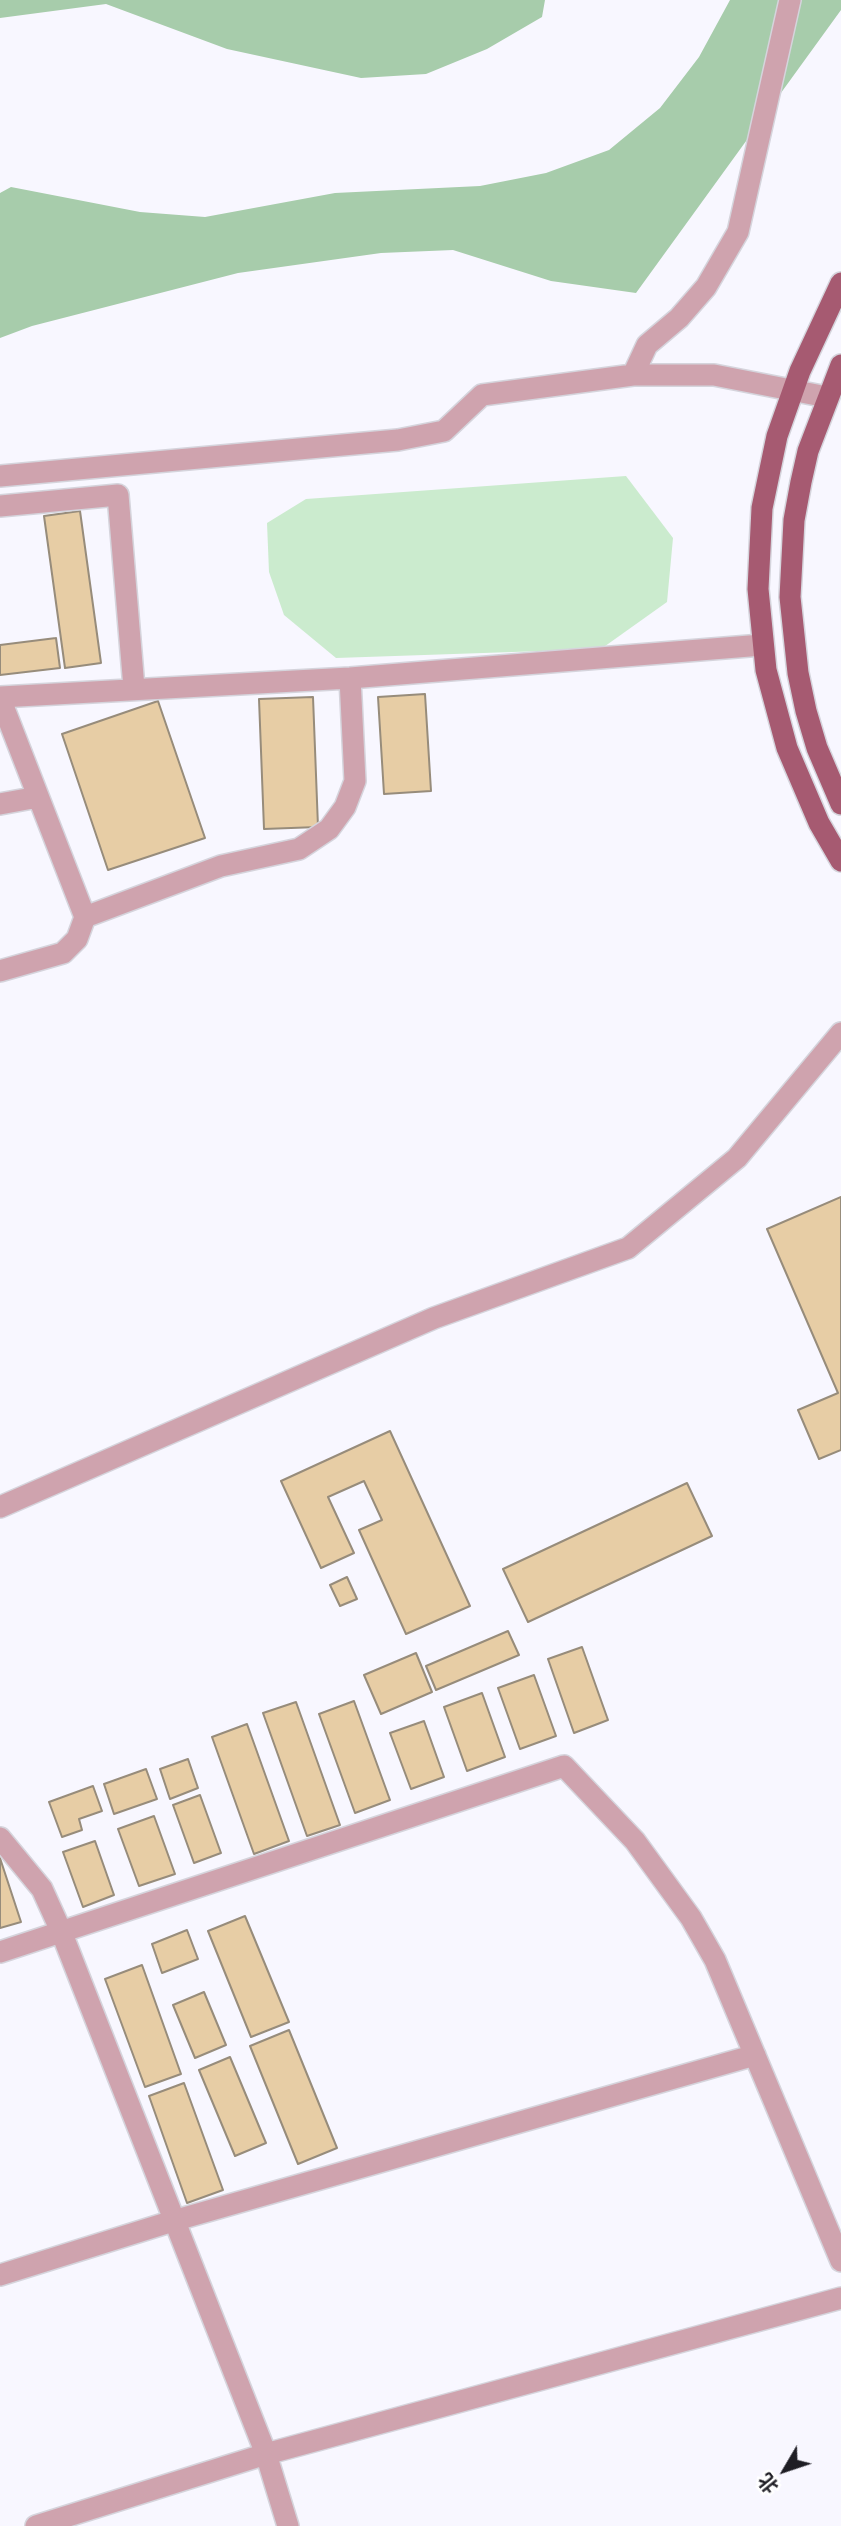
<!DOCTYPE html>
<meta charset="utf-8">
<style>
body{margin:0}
#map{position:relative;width:841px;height:2526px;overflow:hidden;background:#f8f7ff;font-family:"Libre Baskerville","Noto Sans SC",serif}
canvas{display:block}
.north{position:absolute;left:750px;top:2435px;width:70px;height:70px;-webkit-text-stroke:5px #fff;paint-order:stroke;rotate:231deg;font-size:19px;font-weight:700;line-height:28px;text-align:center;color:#1e1d24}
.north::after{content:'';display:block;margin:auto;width:24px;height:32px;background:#1e1d24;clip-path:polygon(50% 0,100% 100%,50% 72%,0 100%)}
</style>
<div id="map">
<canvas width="841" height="2526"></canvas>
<div class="north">北</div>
</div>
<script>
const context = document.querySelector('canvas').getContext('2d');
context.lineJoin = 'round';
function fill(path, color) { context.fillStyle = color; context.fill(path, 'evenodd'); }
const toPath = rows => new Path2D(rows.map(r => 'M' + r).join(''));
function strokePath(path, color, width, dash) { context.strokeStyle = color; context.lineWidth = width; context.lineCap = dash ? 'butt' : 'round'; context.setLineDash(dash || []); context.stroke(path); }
fill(toPath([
 [626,476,673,538,667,602,601,649,336,658,284,615,269,572,267,523,306,499]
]), '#cbebce');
fill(toPath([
 [0,0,545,0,542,17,487,49,426,74,361,78,227,49,106,4,0,18],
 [730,0,841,0,841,10,636,293,551,281,453,250,381,253,238,273,32,326,0,338,0,193,11,187,140,212,205,217,335,193,480,186,546,173,609,150,660,108,699,57]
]), '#a7ccab');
const building = toPath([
 [80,511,101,663,65,668,44,516,80,511],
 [56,638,60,668,0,675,0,645,56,638],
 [425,694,431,791,384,794,378,697,425,694],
 [313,697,318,827,264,829,259,699,313,697],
 [158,701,205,838,108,870,62,734,158,701],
 [841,1197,841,1450,819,1459,798,1410,838,1393,767,1229,841,1197],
 [390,1431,470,1606,406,1634,359,1530,382,1520,364,1481,328,1497,354,1553,321,1568,281,1481,390,1431],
 [687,1483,712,1536,528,1622,503,1569,687,1483],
 [347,1577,357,1599,340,1606,330,1585,347,1577],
 [508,1631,519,1655,436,1690,426,1666,508,1631],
 [582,1647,608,1720,574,1733,548,1659,582,1647],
 [416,1653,432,1692,381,1714,364,1675,416,1653],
 [534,1675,556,1736,520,1749,498,1688,534,1675],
 [482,1693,505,1757,467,1771,444,1707,482,1693],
 [354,1701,390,1800,355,1813,319,1714,354,1701],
 [296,1702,340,1825,307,1836,263,1713,296,1702],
 [424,1721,444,1777,411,1789,390,1733,424,1721],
 [247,1724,289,1841,254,1854,212,1737,247,1724],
 [188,1759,198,1788,170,1799,160,1769,188,1759],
 [146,1769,157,1799,114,1814,104,1784,146,1769],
 [93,1786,102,1811,79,1819,82,1830,62,1837,49,1802,93,1786],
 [200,1795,221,1853,194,1863,173,1805,200,1795],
 [154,1816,175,1874,139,1886,118,1829,154,1816],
 [95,1841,114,1895,83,1907,63,1852,95,1841],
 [0,1858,21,1922,0,1928,0,1858],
 [245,1916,289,2022,251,2037,208,1931,245,1916],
 [187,1930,198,1959,162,1973,152,1944,187,1930],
 [142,1965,181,2074,145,2087,105,1979,142,1965],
 [204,1992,226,2045,195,2058,173,2005,204,1992],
 [289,2030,337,2148,298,2164,250,2046,289,2030],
 [230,2057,266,2143,235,2156,199,2070,230,2057],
 [184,2083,223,2190,187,2203,149,2096,184,2083]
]);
fill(building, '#e7cda5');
strokePath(building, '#978c7b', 2);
const minor = toPath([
 [633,375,647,345,679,318,706,287,738,232,790,0],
 [0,476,398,440,444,431,482,395,633,375,714,375,827,397],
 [0,506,118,495,134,688],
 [0,697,350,678,762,645],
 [0,698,85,917,221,866,299,849,329,829,345,807,355,781,350,678],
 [0,804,38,797],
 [0,971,63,953,77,939,85,917],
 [0,1507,434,1318,628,1248,737,1158,841,1033],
 [0,1838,42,1889,61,1931,266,2454,288,2526],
 [0,1952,564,1766,635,1841,691,1918,715,1960,841,2261],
 [0,2275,173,2221,755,2055],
 [36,2526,266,2454,841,2298]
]);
const major = toPath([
 [841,283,800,371,777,436,762,508,758,589,766,670,787,748,819,823,841,861],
 [841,365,808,451,801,482,794,520,790,597,798,673,806,711,817,748,841,804]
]);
strokePath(minor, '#d5d4dc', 24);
strokePath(major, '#d5d4dc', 24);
strokePath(minor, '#cfa3ae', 21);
strokePath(major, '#a65a71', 21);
</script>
